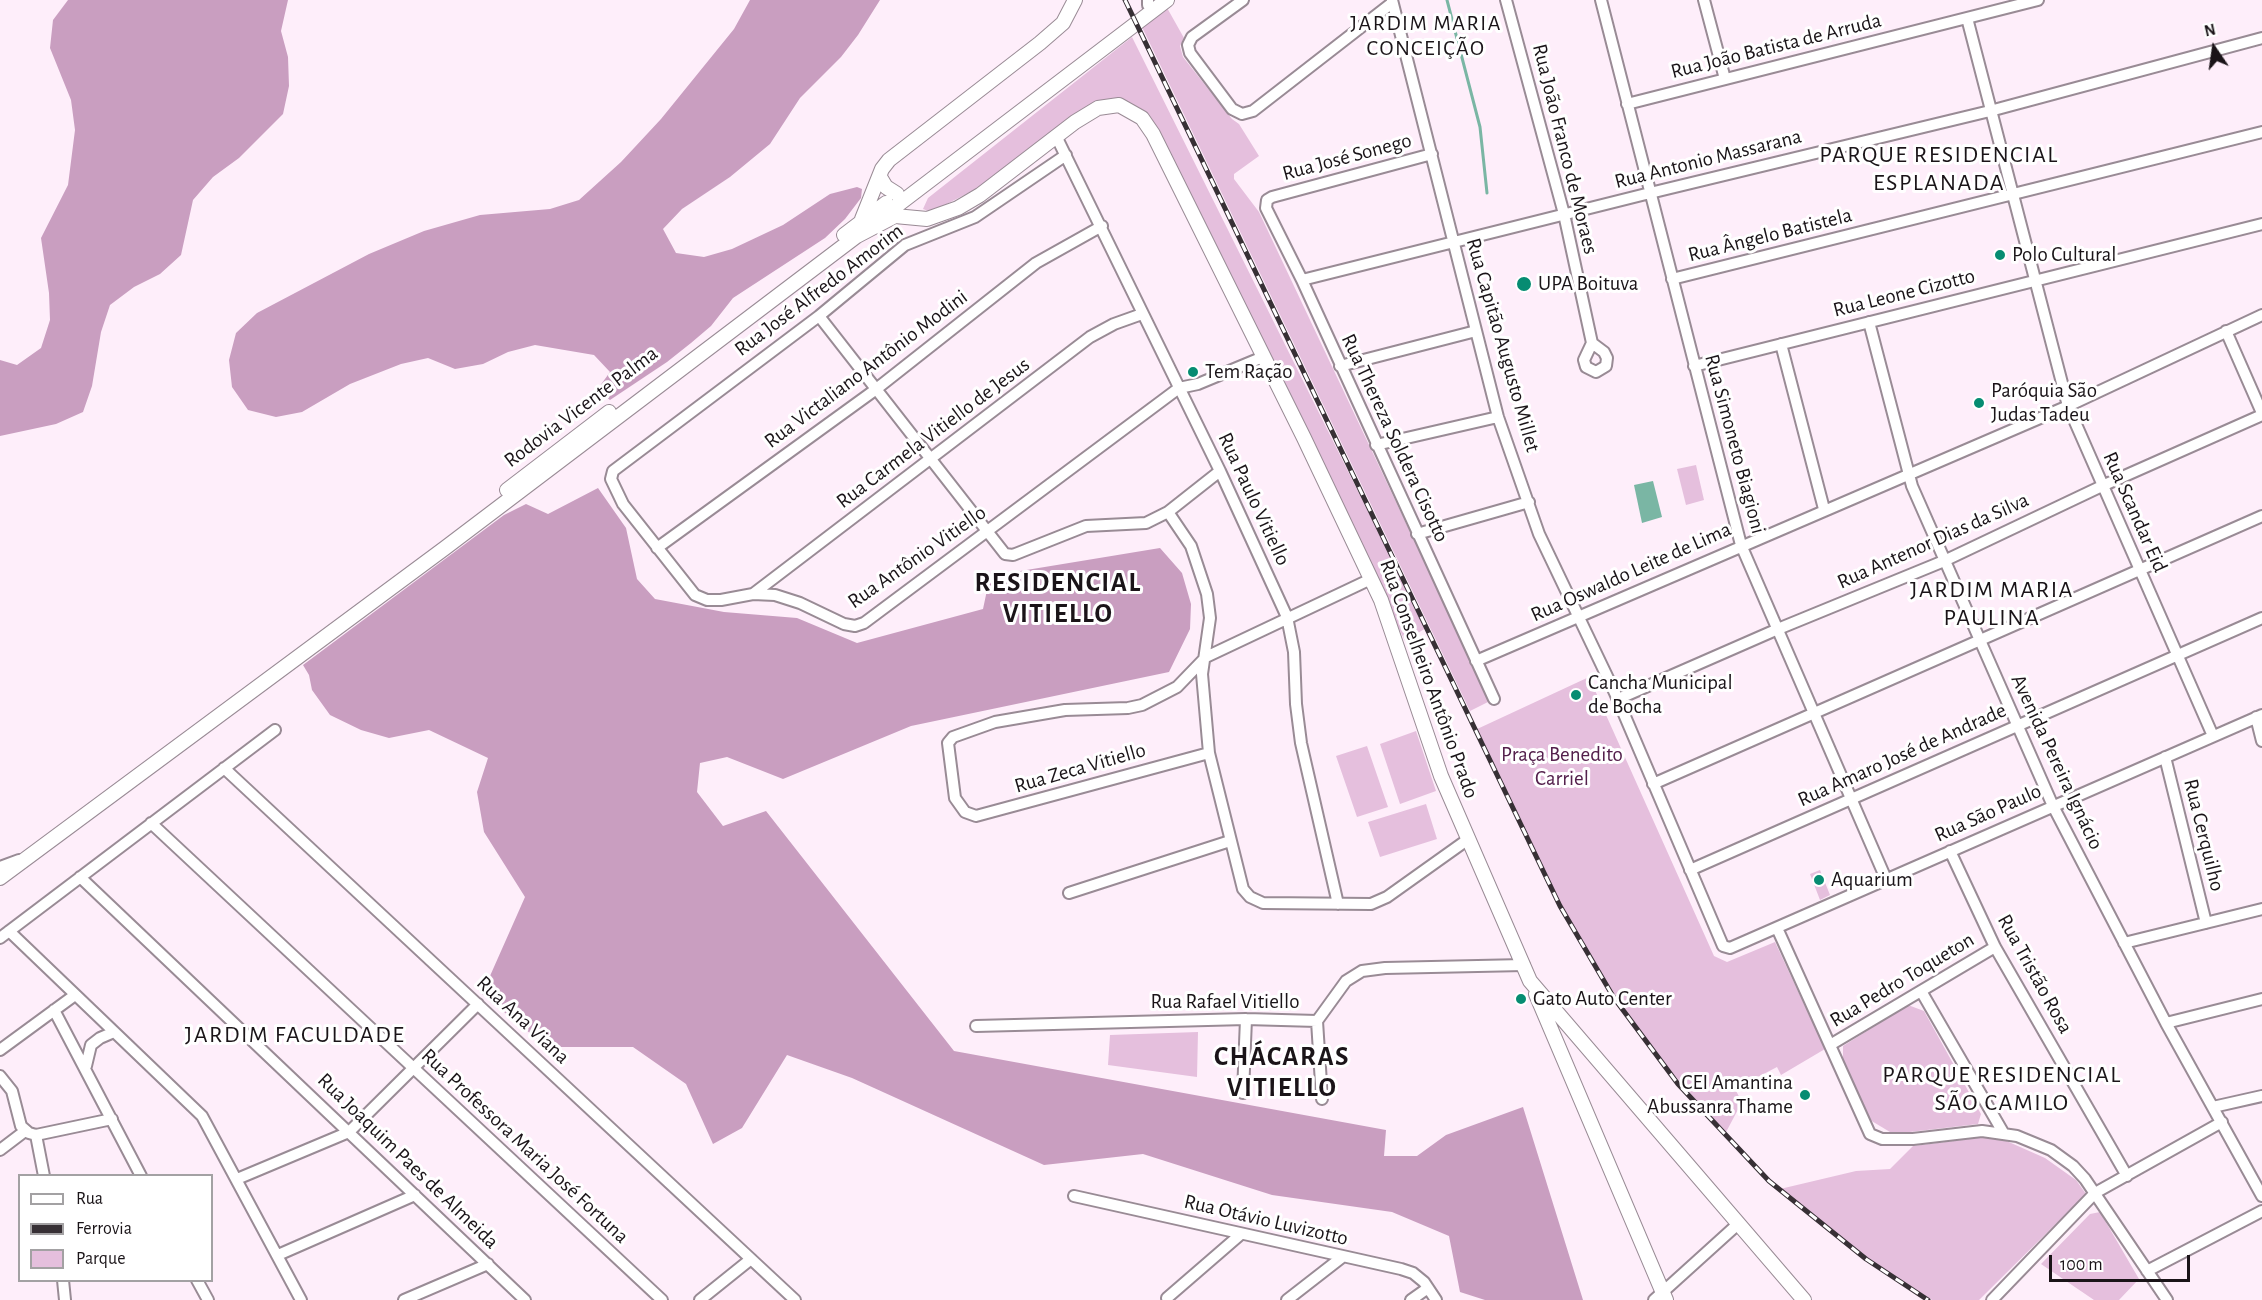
<!DOCTYPE html>
<meta charset="utf-8">
<style>
body{margin:0}
#map{position:relative;width:2262px;height:1300px;overflow:hidden;background:#feeefa;font-family:"Alegreya Sans",sans-serif}
canvas{display:block}
.legend{position:absolute;left:18px;top:1174px;width:195px;height:108px;box-sizing:border-box;background:#fff;border:2px solid #a3a1a3;margin:0;padding:8px 10px;list-style:none;font-size:18px;color:#1a1418}
.legend li{display:flex;align-items:center;gap:12px;height:30px}
.legend b{width:30px;border:2px solid #a3a1a3}
.north{position:absolute;left:2184px;top:18px;width:60px;height:60px;-webkit-text-stroke:4px #fff;paint-order:stroke;rotate:347deg;font-size:16px;font-weight:700;line-height:24px;text-align:center;color:#1a1418}
.north::after{content:'';display:block;margin:auto;width:21px;height:27px;background:#1a1418;clip-path:polygon(50% 0,100% 100%,50% 72%,0 100%)}
.scale{position:absolute;left:2049px;top:1255px;width:141px;height:27px;box-sizing:border-box;border:3px solid #1a1418;border-top:0;padding-left:8px;font-size:18px;line-height:21px;white-space:nowrap;color:#1a1418;-webkit-text-stroke:4px #fff;paint-order:stroke}
</style>
<div id="map">
<canvas width="2262" height="1300"></canvas>
<ul class="legend">
<li><b style="height:8px;background:#fff"></b>Rua</li>
<li><b style="height:8px;background:#373035"></b>Ferrovia</li>
<li><b style="height:16px;background:#e5bfdd"></b>Parque</li>
</ul>
<div class="north">N</div>
<div class="scale">100 m</div>
</div>
<script>
const context = document.querySelector('canvas').getContext('2d');
context.lineJoin = 'round';
function fill(path, color) { context.fillStyle = color; context.fill(path, 'evenodd'); }
const toPath = rows => new Path2D(rows.map(r => 'M' + r).join(''));
function strokePath(path, color, width, dash) { context.strokeStyle = color; context.lineWidth = width; context.lineCap = dash ? 'butt' : 'round'; context.setLineDash(dash || []); context.stroke(path); }
function write(font, color, halo, rows, align = 'center') {
  context.font = font + ' "Alegreya Sans",sans-serif'; context.lineWidth = 6; context.setLineDash([]); context.textBaseline = 'middle'; context.strokeStyle = halo; context.fillStyle = color; for (const [text, x, y, turn = 0] of rows) {
    context.save(); context.translate(x, y); context.rotate((+turn || 0) * Math.PI / 180); context.textAlign = isNaN(turn) ? turn : align; if (halo) context.strokeText(text, 0, 0); context.fillText(text, 0, 0); context.restore();
  }
}
fill(toPath([
 [1166,6,1184,38,1180,46,1183,57,1232,119,1239,124,1259,156,1234,174,1234,179,1259,212,1490,701,1470,711,1141,25],
 [1132,37,1426,628,1405,641,1144,113,1126,101,1098,102,978,188,931,212,923,209,928,198],
 [1696,465,1704,500,1686,505,1677,469],
 [1589,677,1714,956,1727,962,1775,942,1825,1049,1781,1075,1777,1067,1735,1089,1742,1102,1725,1134,1651,1048,1599,973,1554,894,1475,730],
 [1416,731,1436,791,1400,804,1380,744],
 [1367,746,1388,807,1357,817,1336,756],
 [1426,804,1437,839,1380,857,1368,822],
 [1820,870,1830,895,1820,900,1810,874],
 [1908,1005,1924,1011,1981,1114,1978,1124,1901,1133,1890,1132,1870,1120,1843,1060,1843,1046],
 [1198,1032,1197,1077,1108,1065,1110,1035],
 [1985,1137,2002,1139,2045,1158,2076,1180,2086,1194,1979,1300,1932,1300,1867,1260,1780,1189,1856,1171,1890,1169,1913,1146],
 [2100,1212,2139,1279,2119,1300,2094,1300,2041,1264,2090,1214]
]), '#e5bfdd');
fill(toPath([
 [68,0,288,0,281,31,288,57,289,86,283,114,239,158,213,177,193,200,181,255,160,274,134,287,110,305,101,332,92,386,83,412,56,424,0,436,0,360,17,365,41,348,50,320,49,293,41,238,68,185,75,130,71,100,50,48,53,20],
 [750,0,880,0,858,35,841,57,800,98,770,144,730,177,682,209,663,229,676,253,704,257,732,249,783,225,830,194,857,187,862,189,861,198,845,219,825,238,733,298,711,326,691,343,667,362,610,400,597,390,610,372,594,355,535,345,508,352,483,364,455,369,428,358,401,364,350,384,302,412,276,417,248,410,232,387,229,360,236,333,257,313,369,254,424,231,480,215,550,209,579,200,621,162,661,119,734,29],
 [598,488,626,528,637,579,655,599,724,612,797,618,857,643,983,609,990,576,1160,548,1182,573,1191,604,1190,629,1169,672,911,726,783,779,727,757,700,763,697,792,723,826,766,811,954,1051,1386,1130,1384,1156,1417,1156,1446,1135,1523,1107,1583,1300,1485,1300,1460,1292,1449,1236,1392,1212,1272,1195,1143,1154,1044,1165,852,1078,787,1055,742,1128,713,1144,686,1084,633,1047,547,1047,482,994,525,897,484,832,477,792,488,758,429,730,389,738,361,730,330,715,312,690,309,675,303,665,504,515,526,504,548,514]
]), '#c99ec0');
fill(toPath([
 [1653,481,1662,517,1642,523,1634,485]
]), '#7ab6a4');
strokePath(toPath([
 [1447,0,1480,127,1487,193]
]), '#7ab6a4', 3);
const minor = toPath([
 [1148,0,1148,5],
 [1243,0,1192,37,1188,45,1190,53,1232,109,1242,114,1253,111,1392,3],
 [1392,0,1498,417,1539,534,1615,693,1723,946,1730,948,2262,715],
 [1506,0,1564,214,1592,343],
 [1601,0,1741,545,1886,879],
 [1704,0,1725,79],
 [1967,18,2068,406,2213,736],
 [1627,104,2038,0],
 [1056,136,1220,471,1287,617,1294,652,1296,704,1301,743,1338,904],
 [1432,154,1272,197,1267,200,1266,208,1302,280,1494,699],
 [1066,155,975,217,905,245,819,316,613,471,611,479,623,504,695,595,707,600,721,600,753,594,775,595,800,603,844,624,855,626,864,623,1179,388,1198,384,1263,357],
 [1672,279,2262,132],
 [1302,280,1650,193,1990,111,2262,38],
 [819,316,1005,554,1013,555,1086,526,1146,523,1168,512,1220,471],
 [1869,322,1912,486,2053,806,2166,1023,2262,1196],
 [2226,331,2262,413],
 [1592,343,1604,352,1607,358,1606,366,1596,372,1586,367,1584,360,1592,343],
 [1781,344,1824,509],
 [1340,366,1476,331],
 [1694,366,2262,224],
 [1376,445,1498,417],
 [1168,512,1191,546,1207,594,1210,618,1202,674,1209,753,1243,889,1250,897,1263,903,1371,904,1387,897,1467,840],
 [1417,534,1529,502],
 [657,548,875,390,1036,263,1102,226],
 [753,594,1090,337,1114,324,1142,314],
 [1476,661,2068,406,2262,315],
 [1618,699,1778,629,1944,561,2102,486,2262,415],
 [2256,717,2262,741],
 [1209,753,976,816,965,812,955,798,948,743,953,737,995,722,1065,710,1128,708,1142,705,1177,687,1206,657,1371,579],
 [2165,757,2206,923],
 [224,768,795,1300],
 [1653,784,2262,516],
 [151,823,662,1300],
 [1950,851,1995,947,2127,1176],
 [0,867,19,860],
 [1690,870,2262,618],
 [80,877,525,1300],
 [1069,893,1230,841],
 [1777,928,1870,1134,1882,1139,1913,1139,1982,1131,2017,1136,2051,1150,2073,1166,2085,1179,2167,1300],
 [9,931,202,1116,301,1300],
 [0,938,275,730],
 [2124,943,2262,909],
 [1921,991,2004,1134],
 [54,1010,141,1176],
 [1317,1021,1322,1099],
 [2166,1023,2262,999],
 [976,1026,1246,1019,1317,1021,1346,981,1362,971,1385,968,1524,965],
 [1830,1045,1995,947],
 [0,1050,75,995],
 [86,1066,91,1045,100,1038,114,1032],
 [0,1076,12,1091,21,1126,29,1133,36,1135,44,1176],
 [1243,1093,1246,1019],
 [2213,1107,2262,1096],
 [36,1135,112,1119],
 [0,1150,25,1131],
 [237,1179,349,1132,478,1004],
 [1074,1196,1401,1269,1413,1273,1424,1282,1436,1300],
 [278,1255,415,1195],
 [2147,1271,2262,1211],
 [63,1280,65,1300],
 [197,1280,208,1300],
 [1167,1298,1241,1234],
 [404,1300,488,1264],
 [700,1300,751,1259],
 [1287,1300,1341,1258],
 [1411,1300,1428,1288],
 [1654,1300,1738,1224],
 [1992,1300,2095,1193,2222,1122]
]);
const major = toPath([
 [880,177,886,187,897,194],
 [882,217,1167,0],
 [862,219,882,169,889,160,1040,43,1063,23,1075,0],
 [844,235,886,203],
 [855,237,895,216,927,219,958,208,980,195,1075,122,1098,108,1119,105,1142,118,1153,134,1304,438,1381,600,1441,776,1530,981,1804,1300],
 [507,490,609,412],
 [0,878,445,548,862,232],
 [1536,994,1666,1300]
]);
strokePath(minor, '#998b95', 14);
strokePath(major, '#998b95', 16);
strokePath(minor, '#fff', 10);
strokePath(major, '#fff', 14);
const rail = toPath([
 [1125,0,1560,906,1614,998,1678,1084,1769,1181,1866,1259,1928,1300]
]);
strokePath(rail, '#373035', 5);
strokePath(rail, '#fff', 3, [9]);
for (const [x, y, r, color] of [
 [2000,255,6,"#068c72"],
 [1524,284,8,"#068c72"],
 [1193,372,6,"#068c72"],
 [1979,403,6,"#068c72"],
 [1576,695,6,"#068c72"],
 [1819,880,6,"#068c72"],
 [1521,999,6,"#068c72"],
 [1805,1095,6,"#068c72"]
]) { const dot = new Path2D(); dot.arc(x, y, r, 0, 2 * Math.PI); context.fillStyle = color; context.fill(dot); strokePath(dot, '#fff', 2); }
write('21px', '#1a1418', '#fff', [
 ["Rua João Batista de Arruda",1776,46,-14],
 ["Rua João Franco de Moraes",1565,149,76],
 ["Rua José Sonego",1347,157,-15],
 ["Rua Antonio Massarana",1708,159,-14],
 ["Rua Ângelo Batistela",1770,235,-14],
 ["Rua José Alfredo Amorim",819,290,-37],
 ["Rua Leone Cizotto",1904,293,-14],
 ["Rua Capitão Augusto Millet",1503,345,74],
 ["Rua Victaliano Antônio Modini",866,369,-37],
 ["Rodovia Vicente Palma",581,407,-37],
 ["Rua Carmela Vitiello de Jesus",933,433,-37],
 ["Rua Thereza Soldera Cisotto",1395,438,65],
 ["Rua Simoneto Biagioni",1735,444,75],
 ["Rua Paulo Vitiello",1254,499,65],
 ["Rua Scandar Eid",2135,512,66],
 ["Rua Antenor Dias da Silva",1933,541,-24],
 ["Rua Antônio Vitiello",917,557,-35],
 ["Rua Oswaldo Leite de Lima",1631,572,-24],
 ["Rua Conselheiro Antônio Prado",1429,679,70],
 ["Rua Amaro José de Andrade",1902,755,-24],
 ["Avenida Pereira Ignácio",2057,762,65],
 ["Rua Zeca Vitiello",1080,768,-16],
 ["Rua São Paulo",1988,813,-24],
 ["Rua Cerquilho",2204,835,76],
 ["Rua Tristão Rosa",2035,974,61],
 ["Rua Pedro Toqueton",1902,980,-31],
 ["Rua Rafael Vitiello",1225,1002],
 ["Rua Ana Viana",523,1020,43],
 ["Rua Professora Maria José Fortuna",525,1146,43],
 ["Rua Joaquim Paes de Almeida",408,1161,44],
 ["Rua Otávio Luvizotto",1266,1220,13]
]);
write('21px', '#1a1418', '#fff', [
 ["Polo Cultural",2012,255],
 ["UPA Boituva",1538,284],
 ["Tem Ração",1205,372],
 ["Paróquia São",1991,391],
 ["Judas Tadeu",1991,415],
 ["Cancha Municipal",1588,683],
 ["de Bocha",1588,707],
 ["Aquarium",1831,880],
 ["Gato Auto Center",1533,999],
 ["CEI Amantina",1793,1083,"right"],
 ["Abussanra Thame",1793,1107,"right"]
], 'left');
write('21px', '#54204c', '#fff', [
 ["Praça Benedito",1562,755],
 ["Carriel",1562,779]
]);
context.letterSpacing = '1.5px';
write('22px', '#1a1418', '#fff', [
 ["JARDIM MARIA",1426,23],
 ["CONCEIÇÃO",1426,48]
]);
context.letterSpacing = '0px';
context.letterSpacing = '1.5px';
write('24px', '#1a1418', '#fff', [
 ["PARQUE RESIDENCIAL",1939,155],
 ["ESPLANADA",1939,183],
 ["JARDIM MARIA",1992,590],
 ["PAULINA",1992,618],
 ["JARDIM FACULDADE",295,1035],
 ["PARQUE RESIDENCIAL",2002,1075],
 ["SÃO CAMILO",2002,1103]
]);
context.letterSpacing = '0px';
context.letterSpacing = '1.5px';
write('bold 27px', '#1a1418', '#fff', [
 ["RESIDENCIAL",1058,583],
 ["VITIELLO",1058,614],
 ["CHÁCARAS",1282,1057],
 ["VITIELLO",1282,1088]
]);
context.letterSpacing = '0px';
</script>
